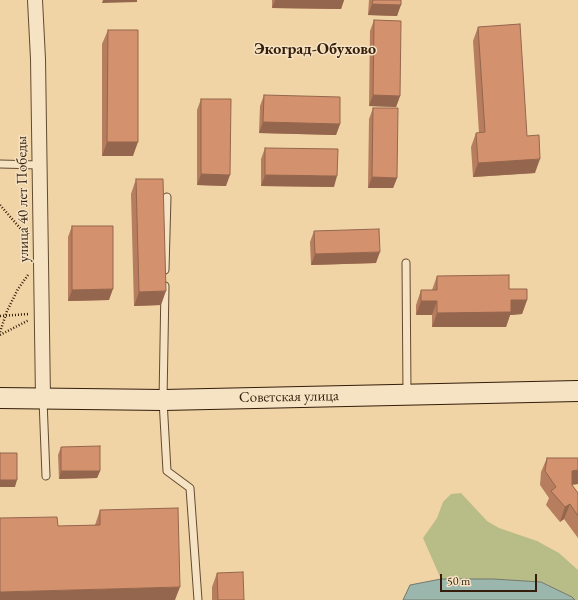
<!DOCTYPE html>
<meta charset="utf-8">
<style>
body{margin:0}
#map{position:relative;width:578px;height:600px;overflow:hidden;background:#f0d4a5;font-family:"EB Garamond",serif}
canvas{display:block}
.scale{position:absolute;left:440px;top:574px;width:97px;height:18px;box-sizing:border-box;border:2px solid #341d0a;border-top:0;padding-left:5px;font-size:12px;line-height:14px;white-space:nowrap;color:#341d0a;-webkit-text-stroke:3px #f5e3c4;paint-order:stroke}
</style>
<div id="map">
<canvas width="578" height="600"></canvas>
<div class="scale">50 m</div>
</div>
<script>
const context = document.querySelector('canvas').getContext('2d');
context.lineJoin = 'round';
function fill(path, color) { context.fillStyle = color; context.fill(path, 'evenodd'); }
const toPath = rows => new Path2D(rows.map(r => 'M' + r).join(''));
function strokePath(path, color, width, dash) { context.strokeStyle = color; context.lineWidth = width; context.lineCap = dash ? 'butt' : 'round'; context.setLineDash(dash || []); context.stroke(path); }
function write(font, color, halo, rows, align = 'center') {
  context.font = font + ' "EB Garamond",serif'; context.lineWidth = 3; context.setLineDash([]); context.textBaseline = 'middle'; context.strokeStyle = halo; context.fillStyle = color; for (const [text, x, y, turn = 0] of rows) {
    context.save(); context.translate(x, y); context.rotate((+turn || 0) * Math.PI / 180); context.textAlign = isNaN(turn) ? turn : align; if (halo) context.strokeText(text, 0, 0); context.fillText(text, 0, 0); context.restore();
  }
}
fill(toPath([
 [461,493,487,521,499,528,537,541,559,553,578,570,578,600,575,600,572,597,541,582,493,579,441,579,423,538,437,518,443,502,451,494]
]), '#b8bd87');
const water = toPath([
 [441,579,493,579,541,582,572,597,575,600,403,600,410,585,441,579]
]);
fill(water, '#9bb7ad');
strokePath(water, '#72796c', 1);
const service = toPath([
 [0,164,39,165],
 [406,263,407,393],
 [165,270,167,197],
 [165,286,163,400,167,471,190,488,198,600],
 [43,400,46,476]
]);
const minor = toPath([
 [35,0,38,59,43,398]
]);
const secondary = toPath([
 [0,398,163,400,578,391]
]);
strokePath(service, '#634b31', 9);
strokePath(minor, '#634b31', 16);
strokePath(secondary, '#341d0a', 22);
strokePath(toPath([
 [0,205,27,236],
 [0,316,29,314],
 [0,332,7,311,18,289,28,275],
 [0,335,29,320]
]), '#341d0a', 2.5, [1, 2]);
strokePath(service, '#f5e3c4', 7);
strokePath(minor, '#f5e3c4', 14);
strokePath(secondary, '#f5e3c4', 20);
fill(toPath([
 [272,0,344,0,341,9,272,8],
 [369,0,401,0,397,16,368,15],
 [374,20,400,96,396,107,369,106,370,31],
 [478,27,527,136,535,173,473,177,471,147,476,133,479,133,473,41],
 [108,30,133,156,102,156,102,44],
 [264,95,340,124,336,135,259,133,260,106],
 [201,99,226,186,197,185,197,110],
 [373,108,397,178,393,188,368,188,369,119],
 [265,148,334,187,261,186,261,159],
 [136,179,161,305,134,306,131,194],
 [72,226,109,300,68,301,68,237],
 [314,231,376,263,311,265,310,242],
 [437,276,509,289,527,300,522,314,510,315,506,327,432,327,432,315,416,315,416,305,421,290,432,290],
 [61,447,100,471,97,478,59,479,58,455],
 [547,458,578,458,578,484,572,485,578,493,578,538,564,519,560,522,546,505,549,498,540,485,541,472],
 [100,510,175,600,58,526,95,525],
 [217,573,244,600,212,600,212,587]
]), '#b67d5f');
fill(toPath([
 [103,0,137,0,137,2,102,3],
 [275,0,344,0,341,9,272,8],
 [372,4,401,5,397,16,368,15],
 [373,95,400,96,396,107,369,106],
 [263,122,340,124,336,135,259,133],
 [107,142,138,142,133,156,102,156],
 [540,159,535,173,473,177,478,163],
 [201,174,230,175,226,186,197,185],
 [265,175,337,176,334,187,261,186],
 [372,177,397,178,393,188,368,188],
 [380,252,376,263,311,265,315,254],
 [113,289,109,300,68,301,72,290],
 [166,291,161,305,134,306,139,292],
 [511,300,527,300,522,314,510,315,506,327,432,327,437,313],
 [421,301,437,301,432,315,416,315],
 [578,470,578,484,567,485,572,471],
 [61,471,100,471,97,478,59,479],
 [0,480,17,480,15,487,0,487],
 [570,504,564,519,560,522,565,507],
 [180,587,175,600,0,600,0,592]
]), '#94664d');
const building = toPath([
 [373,0,401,0,401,5,372,4,373,0],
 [374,20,401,21,400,96,373,95,374,20],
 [520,24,527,136,539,135,540,159,478,163,476,133,485,132,478,27,520,24],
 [108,30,138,30,138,142,107,142,108,30],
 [264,95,340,97,340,124,263,122,264,95],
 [201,99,231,99,230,175,201,174,201,99],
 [373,108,398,108,397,178,372,177,373,108],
 [265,148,338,149,337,176,265,175,265,148],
 [136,179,163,179,166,291,139,292,136,179],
 [72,226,113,226,113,289,72,290,72,226],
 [379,229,380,252,315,254,314,231,379,229],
 [509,275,509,289,527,289,527,300,511,300,511,312,437,313,437,301,421,301,421,290,437,290,437,276,509,275],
 [100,446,100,471,61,471,61,447,100,446],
 [0,453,17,453,17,480,0,480,0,453],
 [547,458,578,458,578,470,572,471,572,485,578,493,578,516,570,504,565,507,551,491,556,487,545,471,547,458],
 [178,508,180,587,0,592,0,518,57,517,58,526,100,525,100,510,178,508],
 [243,572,244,600,218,600,217,573,243,572]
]);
fill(building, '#d4916e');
strokePath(building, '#94664d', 1);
write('15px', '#341d0a', '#f5e3c4', [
 ["улица 40 лет Победы",23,199,-91],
 ["Советская улица",289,397,-1]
]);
write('bold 16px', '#341d0a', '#f5e3c4', [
 ["Экоград-Обухово",315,50]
]);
</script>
